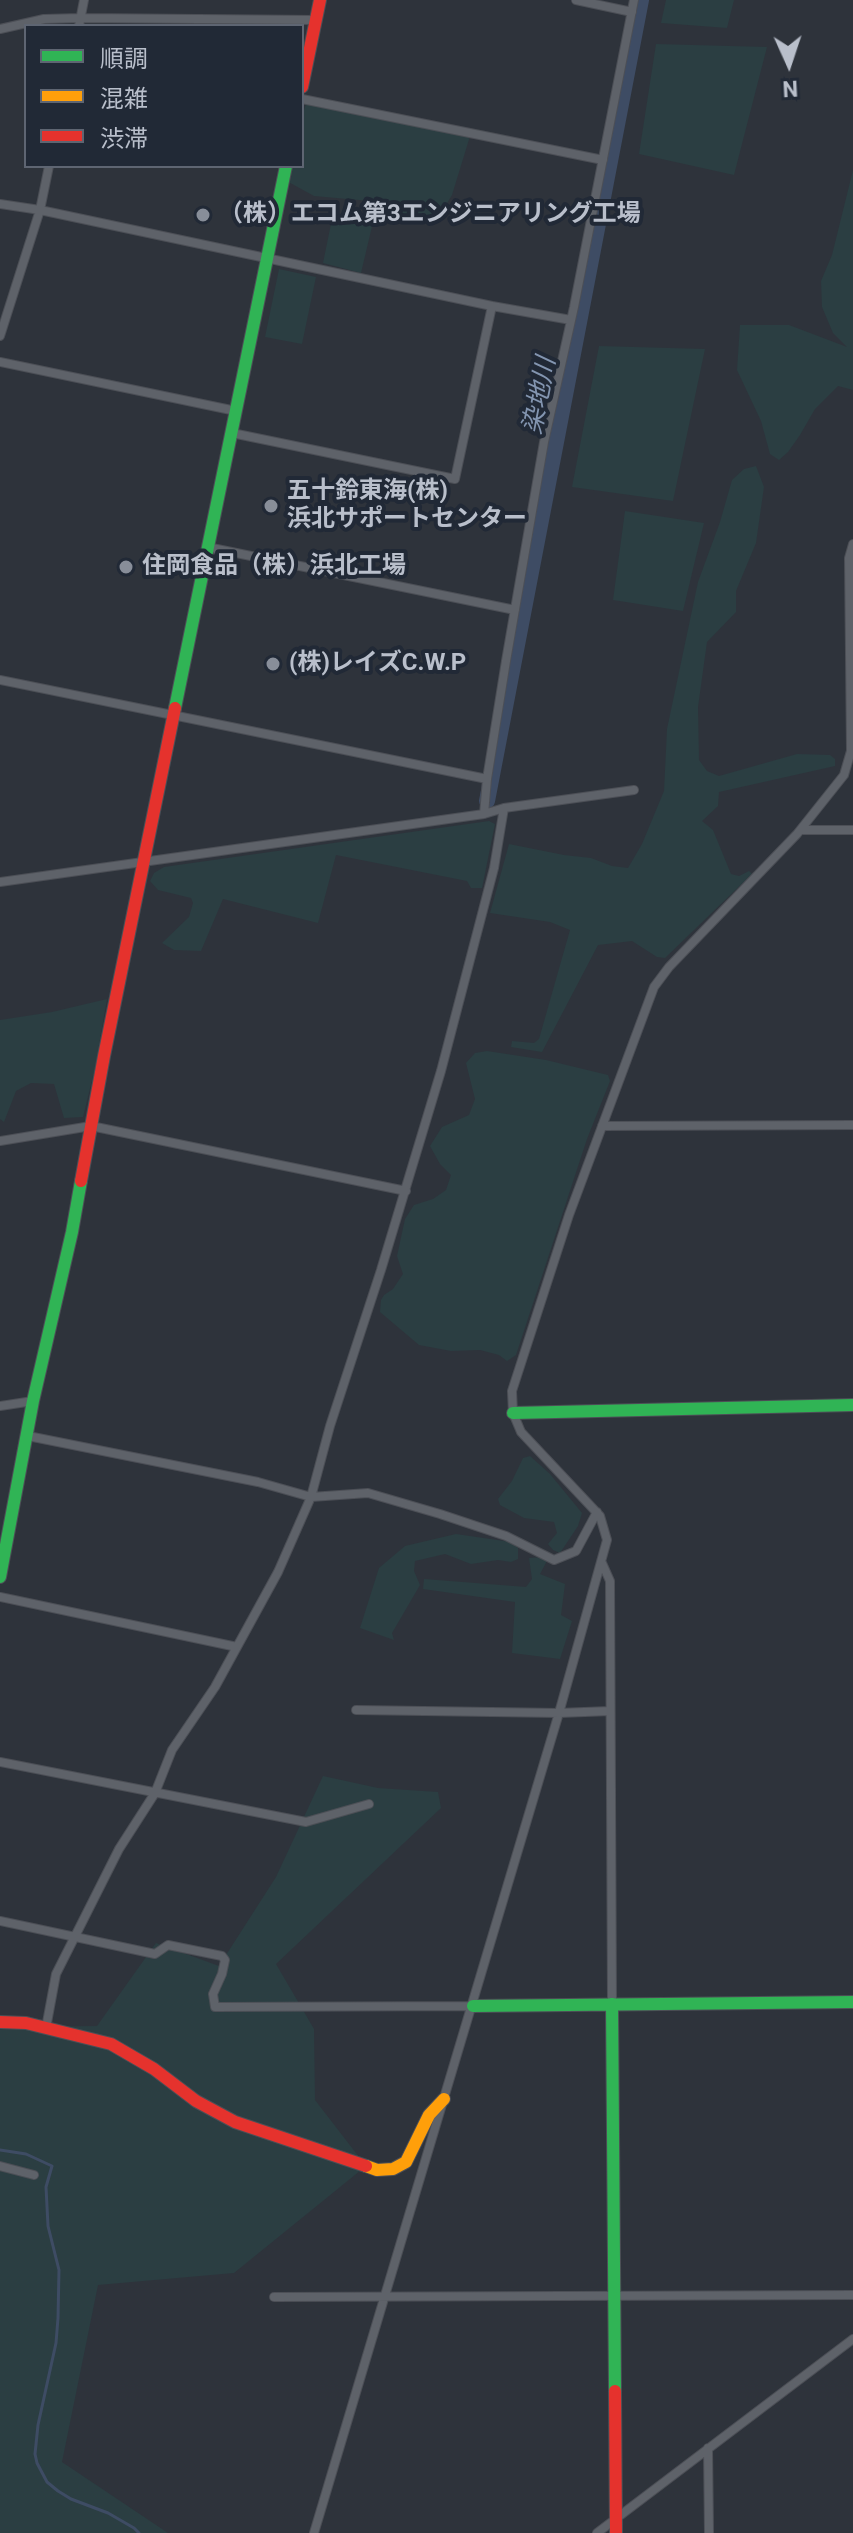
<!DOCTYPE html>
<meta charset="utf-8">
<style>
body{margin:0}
#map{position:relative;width:853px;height:2533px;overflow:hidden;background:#2e333b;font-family:Roboto,"Noto Sans JP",sans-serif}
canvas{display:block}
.legend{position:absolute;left:24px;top:24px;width:280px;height:144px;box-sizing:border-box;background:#212936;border:2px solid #5e6572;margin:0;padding:10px 14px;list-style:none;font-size:24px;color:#b9bfcb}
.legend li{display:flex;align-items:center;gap:16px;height:40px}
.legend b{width:40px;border:2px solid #5e6572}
.north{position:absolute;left:749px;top:24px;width:80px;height:80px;-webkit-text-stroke:6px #212936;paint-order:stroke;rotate:177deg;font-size:22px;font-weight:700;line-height:32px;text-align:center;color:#b9bfcb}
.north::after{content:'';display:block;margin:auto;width:28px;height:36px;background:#b9bfcb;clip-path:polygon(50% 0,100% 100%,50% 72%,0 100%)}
</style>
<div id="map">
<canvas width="853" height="2533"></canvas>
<ul class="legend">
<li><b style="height:10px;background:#30b455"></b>順調</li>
<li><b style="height:10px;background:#ff9f0a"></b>混雑</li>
<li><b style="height:10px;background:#e5322d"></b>渋滞</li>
</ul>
<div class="north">N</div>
</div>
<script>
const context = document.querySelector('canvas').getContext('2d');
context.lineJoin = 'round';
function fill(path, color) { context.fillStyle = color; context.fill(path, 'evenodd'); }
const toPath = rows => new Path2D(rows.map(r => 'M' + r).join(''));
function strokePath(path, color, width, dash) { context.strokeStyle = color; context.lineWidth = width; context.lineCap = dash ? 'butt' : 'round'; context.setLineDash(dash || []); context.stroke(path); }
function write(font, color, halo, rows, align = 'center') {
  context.font = font + ' Roboto,"Noto Sans JP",sans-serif'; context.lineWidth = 8; context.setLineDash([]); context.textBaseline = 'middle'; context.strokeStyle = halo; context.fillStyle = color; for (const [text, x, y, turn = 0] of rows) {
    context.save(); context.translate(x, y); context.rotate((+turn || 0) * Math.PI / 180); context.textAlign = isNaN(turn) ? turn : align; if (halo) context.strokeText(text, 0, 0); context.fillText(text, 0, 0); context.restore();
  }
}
fill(toPath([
 [666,0,734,0,727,28,661,23],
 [656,44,767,47,734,175,639,154],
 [307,100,471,133,452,195,437,220,412,222,370,201,314,196,283,179,287,166,302,166,302,117],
 [853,170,853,390,838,386,815,409,800,435,788,452,779,460,770,454,761,421,737,370,740,325,789,325,847,347,833,333,822,307,821,281,832,255],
 [333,214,374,218,361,273,323,263],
 [279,269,316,277,302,344,265,337],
 [599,346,705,349,673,501,572,487],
 [756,466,764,487,756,543,736,591,736,612,707,642,698,707,699,760,707,771,719,776,797,754,830,755,835,759,835,766,719,792,718,806,702,821,713,830,731,874,739,876,749,871,752,874,665,958,657,957,632,941,598,945,542,1052,511,1047,512,1041,534,1043,539,1039,570,930,550,922,490,913,509,844,564,855,591,858,612,866,628,868,642,844,664,791,667,729,698,582,720,522,732,480,744,469],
 [625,511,704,523,683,611,613,600],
 [489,821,495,824,482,888,471,888,467,881,336,855,318,923,223,899,201,951,174,950,162,943,189,917,193,903,191,898,158,890,150,881,154,873,164,867],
 [107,999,95,1068,83,1117,64,1118,54,1084,31,1083,16,1091,4,1122,0,1119,0,1020,52,1012],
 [487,1051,546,1060,608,1075,610,1081,587,1139,516,1355,507,1361,499,1355,480,1350,451,1351,419,1345,380,1312,381,1300,384,1295,393,1289,403,1274,397,1256,405,1219,414,1205,433,1199,446,1190,451,1175,440,1164,430,1146,442,1127,469,1115,475,1099,466,1063,475,1053],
 [530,1456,550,1474,582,1513,578,1526,560,1553,553,1550,548,1544,557,1533,554,1522,524,1518,500,1505,498,1499,512,1481,523,1458],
 [456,1534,511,1542,518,1548,518,1559,511,1562,498,1560,471,1564,445,1554,415,1561,414,1571,420,1585,392,1633,394,1640,360,1628,379,1568,405,1546],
 [543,1557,548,1559,540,1574,565,1584,561,1615,572,1621,560,1659,512,1653,515,1602,423,1589,424,1579,526,1587,532,1579,529,1558],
 [323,1776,378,1788,438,1792,441,1808,276,1964,314,2029,315,2100,366,2166,234,2273,98,2285,62,2462,168,2533,0,2533,0,2027,97,2026,156,1943,219,1966,276,1877]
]), '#2b3e42');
strokePath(toPath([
 [0,2150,26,2154,52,2166,46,2187,48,2226,59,2270,58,2318,56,2343,38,2425,35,2454,37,2463,47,2482,58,2491,71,2499,108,2513,134,2528,139,2533]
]), '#3e4c64', 3);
strokePath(toPath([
 [487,801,641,0]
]), '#3e4c64', 16);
const street = toPath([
 [576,0,632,12],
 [79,26,84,0],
 [0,29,44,19,81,18,316,20],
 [302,99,603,160],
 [0,204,40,210,492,306,571,320],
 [0,336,40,210,49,166],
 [0,362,236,411],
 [232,433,455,479,492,306],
 [207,547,515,610],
 [0,680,487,779],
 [504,808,634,790],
 [484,814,487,779,506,661,544,442,574,307,634,0],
 [801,830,853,830],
 [0,882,484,814,504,808,494,868,441,1071,381,1270,330,1426,311,1497,278,1572,215,1687,172,1750,155,1793,119,1849,56,1974,46,2028],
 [602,1126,853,1125],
 [0,1141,91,1126,406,1191],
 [0,1406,33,1401],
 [28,1436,258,1482,311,1497,368,1493,440,1514,506,1536,554,1560,576,1551,597,1512],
 [602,1563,610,1581,612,2004],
 [0,1597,237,1647],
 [356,1710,559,1713,610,1711],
 [0,1762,306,1822,369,1804],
 [0,1921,155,1954,168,1945,222,1956,225,1960,222,1974,213,1994,215,2007,473,2006],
 [0,2166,34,2175],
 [274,2297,853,2295],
 [708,2448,709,2533],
 [314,2533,559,1713,607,1540,600,1516,521,1432,513,1413,512,1391,569,1215,654,987,669,967,797,834,844,775,851,751,849,558,853,544],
 [597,2533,853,2339]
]);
const fast = toPath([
 [175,708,286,166],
 [513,1413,853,1405],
 [0,1577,33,1401,72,1232,81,1181],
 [612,2004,615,2391],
 [473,2006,853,2002]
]);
const slow = toPath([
 [366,2166,377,2170,393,2169,406,2162,429,2115,444,2099]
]);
const jam = toPath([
 [302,87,320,0],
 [81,1181,104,1056,175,708],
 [0,2022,26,2023,111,2044,154,2069,196,2101,235,2122,366,2166],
 [615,2391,616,2533]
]);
strokePath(street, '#4c4f56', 10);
strokePath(fast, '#4c4f56', 14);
strokePath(slow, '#4c4f56', 14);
strokePath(jam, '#4c4f56', 14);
strokePath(street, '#5e6269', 8);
strokePath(fast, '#30b455', 12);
strokePath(slow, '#ff9f0a', 12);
strokePath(jam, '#e5322d', 12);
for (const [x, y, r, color] of [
 [203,215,8,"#888e99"],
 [271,506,8,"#888e99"],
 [126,567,8,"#888e99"],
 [273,664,8,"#888e99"]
]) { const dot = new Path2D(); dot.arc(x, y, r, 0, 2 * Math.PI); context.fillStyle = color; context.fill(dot); strokePath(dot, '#212936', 3); }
write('bold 24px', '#b9bfcb', '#212936', [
 ["（株）エコム第3エンジニアリング工場",219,215],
 ["五十鈴東海(株)",287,492],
 ["浜北サポートセンター",287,520],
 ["住岡食品（株）浜北工場",142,567],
 ["(株)レイズC.W.P",289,664]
], 'left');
write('italic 26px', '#8395b0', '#212936', [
 ["染地川",541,396,-79]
]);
</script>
